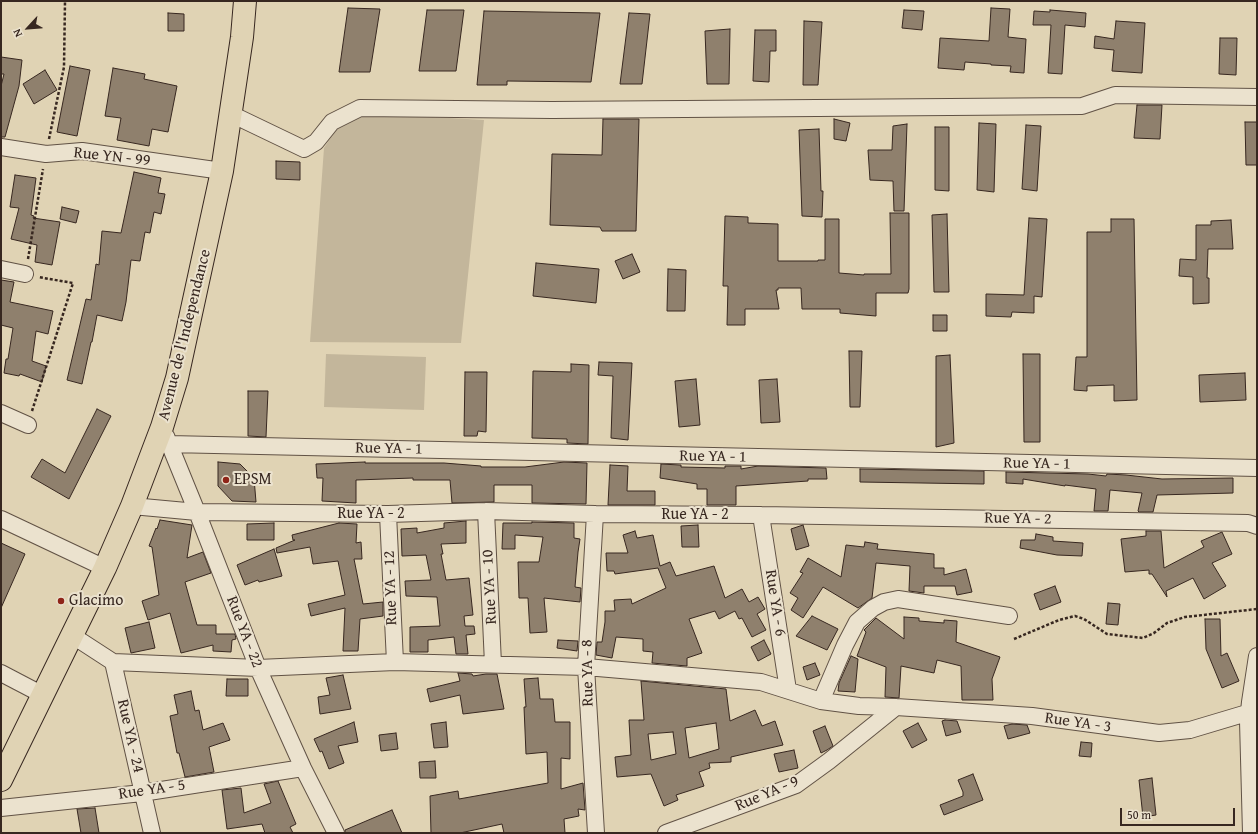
<!DOCTYPE html>
<style>
body{margin:0}
#map{position:relative;width:1258px;height:834px;overflow:hidden;background:#e0d3b4;font-family:"Gentium Book Plus",serif}
canvas{display:block}
.frame{position:absolute;inset:0;border:2px solid #372720;pointer-events:none}
.north{position:absolute;left:8px;top:8px;width:40px;height:40px;-webkit-text-stroke:3px #ebe2ce;paint-order:stroke;rotate:244deg;font-size:11px;font-weight:700;line-height:16px;text-align:center;color:#372720}
.north::after{content:'';display:block;margin:auto;width:14px;height:18px;background:#372720;clip-path:polygon(50% 0,100% 100%,50% 72%,0 100%)}
.scale{position:absolute;left:1120px;top:808px;width:115px;height:18px;box-sizing:border-box;border:2px solid #372720;border-top:0;padding-left:5px;font-size:12px;line-height:14px;white-space:nowrap;color:#372720;-webkit-text-stroke:3px #ebe2ce;paint-order:stroke}
</style>
<div id="map">
<canvas width="1258" height="834"></canvas>
<div class="frame"></div>
<div class="north">N</div>
<div class="scale">50 m</div>
</div>
<script>
const context = document.querySelector('canvas').getContext('2d');
context.lineJoin = 'round';
function fill(path, color) { context.fillStyle = color; context.fill(path, 'evenodd'); }
const toPath = rows => new Path2D(rows.map(r => 'M' + r).join(''));
function strokePath(path, color, width, dash) { context.strokeStyle = color; context.lineWidth = width; context.lineCap = dash ? 'butt' : 'round'; context.setLineDash(dash || []); context.stroke(path); }
function write(font, color, halo, rows, align = 'center') {
  context.font = font + ' "Gentium Book Plus",serif'; context.lineWidth = 4; context.setLineDash([]); context.textBaseline = 'middle'; context.strokeStyle = halo; context.fillStyle = color; for (const [text, x, y, turn = 0] of rows) {
    context.save(); context.translate(x, y); context.rotate((+turn || 0) * Math.PI / 180); context.textAlign = isNaN(turn) ? turn : align; if (halo) context.strokeText(text, 0, 0); context.fillText(text, 0, 0); context.restore();
  }
}
fill(toPath([
 [364,113,484,120,461,343,310,342,324,148,337,128],
 [326,354,426,357,424,410,324,407]
]), '#c3b69b');
const building = toPath([
 [348,8,380,9,370,72,339,72,348,8],
 [991,8,1010,9,1008,37,1026,39,1024,73,1010,72,1011,66,991,65,991,64,965,62,964,70,938,68,940,38,989,41,991,8],
 [427,10,464,10,456,71,419,71,427,10],
 [904,10,924,11,922,30,902,28,904,10],
 [1050,10,1086,13,1085,27,1065,25,1062,74,1048,73,1051,25,1033,25,1034,11,1050,12,1050,10],
 [484,11,600,13,591,82,507,81,507,85,477,85,484,11],
 [168,13,184,14,184,31,168,31,168,13],
 [629,13,650,14,642,84,620,84,629,13],
 [804,21,822,22,818,85,803,85,804,21],
 [1116,21,1145,23,1142,73,1112,71,1114,50,1094,48,1095,36,1114,39,1116,21],
 [730,29,729,84,707,84,705,31,730,29],
 [755,30,776,30,776,51,770,51,769,82,753,81,755,30],
 [1220,38,1237,38,1236,75,1219,74,1220,38],
 [1,57,22,60,19,86,5,137,1,137,1,86,4,74,1,74,1,57],
 [70,66,90,70,77,136,57,132,70,66],
 [113,68,145,74,144,79,177,86,168,132,152,129,149,146,117,140,121,118,105,116,113,68],
 [45,70,57,90,34,104,23,84,45,70],
 [1137,105,1162,105,1160,139,1134,138,1137,105],
 [603,119,639,119,636,231,602,231,600,227,550,225,552,154,602,155,603,119],
 [834,119,850,123,846,141,834,139,834,119],
 [1245,122,1257,122,1257,165,1246,165,1245,122],
 [979,123,996,124,994,192,977,190,979,123],
 [907,124,904,211,894,211,893,181,870,180,868,150,892,150,893,126,907,124],
 [1026,125,1041,126,1037,191,1022,189,1026,125],
 [935,127,949,127,949,191,935,190,935,127],
 [819,129,821,191,823,191,822,217,802,216,799,130,819,129],
 [276,161,300,162,300,180,276,179,276,161],
 [134,172,161,178,158,193,165,194,161,214,154,212,150,233,145,232,140,261,131,260,126,302,122,321,97,315,92,342,91,342,82,384,67,380,86,299,91,300,96,264,99,265,102,231,121,233,134,172],
 [15,175,36,178,31,215,34,216,33,218,60,222,52,265,35,262,37,245,11,239,19,208,10,207,15,175],
 [62,207,79,211,76,223,60,219,62,207],
 [890,213,909,213,909,289,908,293,876,293,876,316,840,313,840,309,802,309,801,288,778,288,778,290,776,290,779,309,745,309,745,325,727,325,728,286,723,286,725,216,748,217,748,223,778,224,778,261,818,261,818,260,825,260,825,219,839,219,839,273,864,275,864,274,891,274,890,213],
 [947,214,949,292,934,292,932,215,947,214],
 [1029,218,1047,219,1042,297,1034,296,1034,313,1012,312,1011,317,986,316,986,294,1024,295,1029,218],
 [1111,219,1134,219,1137,400,1114,401,1114,385,1087,386,1087,391,1074,390,1076,357,1087,357,1087,232,1111,232,1111,219],
 [1231,220,1233,249,1208,249,1207,278,1209,278,1209,303,1193,304,1193,277,1179,276,1180,259,1196,260,1196,225,1211,225,1211,221,1231,220],
 [632,254,640,272,623,279,615,261,632,254],
 [536,263,599,269,596,303,533,296,536,263],
 [668,269,686,270,685,311,667,311,668,269],
 [1,280,14,282,10,302,53,311,48,334,36,331,32,361,46,366,42,382,20,374,19,376,4,373,6,359,8,359,13,328,1,325,1,280],
 [933,315,947,315,947,331,933,331,933,315],
 [849,351,862,351,860,407,850,407,849,351],
 [1023,354,1040,354,1040,442,1024,442,1023,354],
 [950,355,954,443,936,447,936,356,950,355],
 [599,362,632,363,628,440,611,438,613,376,598,375,599,362],
 [571,364,589,365,588,444,567,443,567,439,532,438,533,371,571,372,571,364],
 [465,372,487,372,486,432,478,431,477,436,464,436,465,372],
 [1245,373,1246,400,1200,402,1199,375,1245,373],
 [696,379,700,425,679,427,675,381,696,379],
 [777,379,780,422,761,423,759,380,777,379],
 [248,391,268,391,266,437,248,436,248,391],
 [97,409,111,416,69,499,31,477,42,459,65,473,97,409],
 [218,462,240,464,254,478,256,502,232,501,218,486,218,462],
 [365,462,365,463,444,463,481,466,481,467,525,467,564,462,587,463,586,504,532,503,532,485,494,485,494,502,452,503,450,480,413,480,413,478,356,480,356,503,322,501,323,478,317,478,316,464,365,462],
 [661,464,680,465,681,465,681,467,725,468,725,466,741,466,741,469,758,466,826,468,827,479,808,479,808,481,736,486,736,505,707,505,707,489,697,489,697,484,660,478,661,464],
 [610,465,628,466,627,491,655,491,655,505,608,505,610,465],
 [860,469,984,471,984,484,860,482,860,469],
 [1006,472,1088,474,1106,476,1107,474,1126,475,1162,479,1233,478,1233,493,1157,495,1153,512,1139,512,1138,511,1142,493,1110,490,1108,511,1094,511,1096,489,1065,485,1065,486,1023,479,1023,484,1006,483,1006,472],
 [160,520,192,525,187,558,203,552,211,573,185,582,197,625,216,625,216,634,235,634,236,639,232,640,231,652,213,651,213,645,181,653,170,613,148,620,142,601,159,595,152,547,149,546,156,528,157,529,160,520],
 [466,521,466,543,441,544,443,554,441,554,446,580,469,578,473,615,464,616,465,626,474,626,475,634,466,635,468,654,456,654,454,637,428,640,428,652,410,652,410,627,440,626,437,597,406,596,405,581,431,580,426,555,402,556,401,529,417,528,417,533,444,528,444,523,466,521],
 [532,522,574,523,574,538,580,539,578,552,575,587,581,588,580,602,544,598,547,632,530,633,528,598,519,598,518,562,539,562,543,537,515,535,515,549,502,549,503,523,532,523,532,522],
 [274,523,274,540,247,540,247,524,274,523],
 [339,523,357,524,356,543,361,542,362,559,354,559,363,604,383,602,383,616,360,619,358,651,343,651,345,608,311,616,308,604,345,595,338,561,313,564,310,547,277,553,276,548,295,540,293,540,292,535,339,523],
 [698,525,699,547,682,547,681,526,698,525],
 [803,525,809,546,796,550,791,529,803,525],
 [635,531,637,538,653,535,660,566,670,562,676,576,714,566,725,598,742,589,749,602,758,597,765,609,757,614,766,630,752,637,742,618,739,619,735,611,719,619,715,611,689,619,702,653,687,658,687,666,652,663,653,652,643,651,643,639,616,637,612,658,596,655,597,642,602,642,605,622,605,611,615,611,614,600,631,599,632,604,666,588,658,568,615,574,614,571,607,571,606,553,628,553,623,535,635,531],
 [1146,531,1161,531,1164,568,1204,547,1201,541,1222,532,1232,554,1212,563,1226,586,1204,599,1193,578,1166,591,1167,597,1152,574,1149,574,1149,570,1125,572,1121,539,1146,536,1146,531],
 [1036,534,1053,537,1053,541,1083,543,1082,556,1057,555,1020,548,1021,540,1035,540,1036,534],
 [865,542,878,544,877,549,934,554,934,568,944,568,944,575,966,569,972,592,957,595,955,586,924,586,924,593,909,591,910,566,876,563,872,598,858,608,823,587,803,618,791,610,798,598,790,593,803,573,800,572,808,558,841,577,846,545,864,547,865,542],
 [1,543,25,554,1,608,1,543],
 [274,549,282,576,259,582,258,580,245,585,237,565,274,549],
 [1055,586,1061,602,1040,610,1034,594,1055,586],
 [1108,603,1120,604,1118,625,1106,624,1108,603],
 [812,616,838,629,827,650,796,636,812,616],
 [904,617,919,618,919,621,944,623,944,620,957,621,956,642,1000,657,992,679,993,700,962,700,961,666,937,660,934,673,901,666,899,698,885,697,886,667,857,656,866,632,864,630,876,618,904,639,904,617],
 [1205,619,1220,619,1221,656,1227,653,1239,681,1222,688,1206,649,1205,619],
 [149,622,155,648,131,653,125,628,149,622],
 [558,640,578,641,577,651,557,648,558,640],
 [764,640,771,654,758,661,751,647,764,640],
 [851,656,858,659,855,692,838,691,839,683,851,656],
 [815,663,820,675,807,680,803,667,815,663],
 [458,673,472,674,473,676,486,674,497,674,504,709,463,714,460,695,430,702,427,689,460,681,458,673],
 [343,675,351,709,320,714,318,697,330,695,326,678,343,675],
 [538,678,540,699,553,699,555,722,570,722,570,759,561,758,561,789,583,783,585,810,578,809,579,816,564,819,565,833,504,833,502,824,460,833,431,833,430,796,458,791,459,799,548,783,547,752,526,754,524,707,526,707,524,679,538,678],
 [227,679,248,679,248,696,226,696,227,679],
 [641,681,726,689,730,721,755,710,762,726,775,721,783,745,731,757,731,762,709,763,710,768,699,772,704,786,676,795,678,800,664,806,651,774,617,777,615,757,631,755,629,720,644,720,641,681],
 [716,723,719,749,689,758,685,728,716,723],
 [673,732,676,754,651,760,648,734,673,732],
 [191,691,195,711,199,710,203,730,223,723,230,740,209,747,214,772,185,777,179,753,177,753,170,716,178,714,174,695,191,691],
 [945,720,957,721,961,732,946,736,942,721,945,720],
 [354,722,358,742,338,746,344,763,329,769,322,751,320,752,314,739,354,722],
 [446,722,448,747,434,748,431,724,446,722],
 [918,723,927,740,912,748,903,731,918,723],
 [1012,724,1027,725,1030,733,1008,739,1004,726,1012,724],
 [825,726,833,746,827,750,821,753,813,731,825,726],
 [396,733,398,749,381,751,379,735,396,733],
 [1081,742,1092,743,1091,757,1079,756,1081,742],
 [794,750,798,768,779,772,774,754,794,750],
 [435,761,436,778,420,778,419,762,435,761],
 [973,774,983,800,944,815,940,805,963,796,963,792,958,780,973,774],
 [1152,778,1156,815,1143,817,1139,780,1152,778],
 [278,781,296,824,290,827,293,833,265,833,262,824,227,829,222,790,241,788,244,813,271,803,264,784,278,781],
 [95,808,99,833,81,833,77,809,95,808],
 [392,810,402,833,345,833,345,830,392,810]
]);
fill(building, '#8f806d');
strokePath(building, '#372720', 1);
const minor = toPath([
 [231,114,304,149,316,142,332,122,360,108,552,110,1082,106,1115,95,1257,97],
 [1,147,46,154,82,151,222,171],
 [1,269,25,274],
 [1,413,28,425],
 [166,436,197,512,258,668,303,768,336,833],
 [169,444,1257,468],
 [132,506,197,512,388,514,486,511,595,514,761,515,1248,523,1257,526],
 [486,511,493,664],
 [388,514,395,662],
 [595,514,586,667,596,833],
 [761,515,788,690],
 [1,519,105,568],
 [73,636,113,662,258,668,395,662,586,667,761,682,821,701,859,706,896,707,1032,716,1159,733,1190,730,1257,710],
 [113,662,152,833],
 [1,673,43,695],
 [821,701,845,645,857,622,873,608,884,602,898,599,1009,616],
 [1,808,142,793,303,768],
 [666,833,796,785,829,761,896,707],
 [1251,833,1248,721,1250,702,1257,656]
]);
const highway = toPath([
 [1,780,105,568,132,506,162,427,177,378,222,171,242,37,245,1]
]);
strokePath(minor, '#615245', 18);
strokePath(highway, '#372720', 24);
strokePath(toPath([
 [49,139,64,67,65,1],
 [28,259,43,169],
 [32,411,73,283,38,277],
 [1014,639,1059,620,1075,616,1084,619,1107,634,1143,638,1154,633,1167,623,1185,617,1257,609]
]), '#372720', 2.5, [3, 2]);
strokePath(minor, '#ebe2ce', 16);
strokePath(highway, '#e0d3b4', 22);
for (const [x, y, r, color] of [
 [226,480,4,"#8f2418"],
 [61,601,4,"#8f2418"]
]) { const dot = new Path2D(); dot.arc(x, y, r, 0, 2 * Math.PI); context.fillStyle = color; context.fill(dot); strokePath(dot, '#ebe2ce', 1.5); }
write('16px', '#372720', '#ebe2ce', [
 ["Rue YN - 99",112,157,6],
 ["Avenue de l'Independance",185,335,-76],
 ["Rue YA - 1",389,449,1],
 ["Rue YA - 1",713,457,1],
 ["Rue YA - 1",1037,464,1],
 ["Rue YA - 2",371,514],
 ["Rue YA - 2",695,515],
 ["Rue YA - 2",1018,519,1],
 ["Rue YA - 10",490,587,-93],
 ["Rue YA - 12",391,588,-92],
 ["Rue YA - 6",775,603,81],
 ["Rue YA - 22",244,632,69],
 ["Rue YA - 8",588,673,-91],
 ["Rue YA - 3",1078,723,8],
 ["Rue YA - 24",130,736,77],
 ["Rue YA - 5",152,790,-8],
 ["Rue YA - 9",767,794,-23]
]);
write('16px', '#372720', '#ebe2ce', [
 ["EPSM",234,480],
 ["Glacimo",69,601]
], 'left');
</script>
